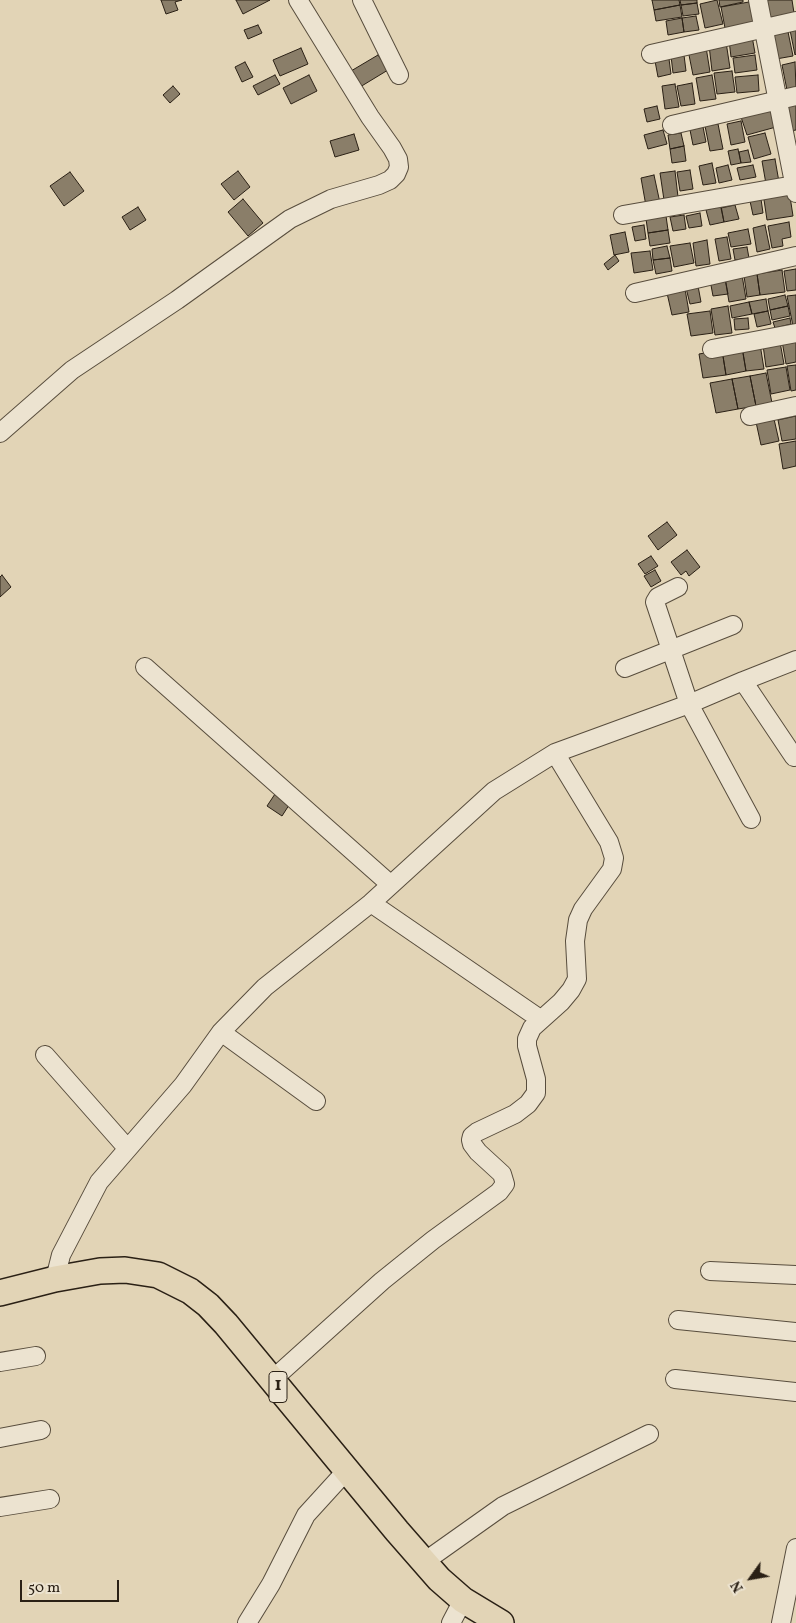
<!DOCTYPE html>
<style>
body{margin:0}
#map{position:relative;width:796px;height:1623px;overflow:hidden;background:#e2d4b6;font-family:Vollkorn,serif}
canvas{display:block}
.north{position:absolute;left:726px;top:1553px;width:50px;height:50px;-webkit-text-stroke:4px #ece3d0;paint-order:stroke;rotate:238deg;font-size:14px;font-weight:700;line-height:20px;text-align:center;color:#2a2015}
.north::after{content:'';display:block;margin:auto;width:18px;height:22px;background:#2a2015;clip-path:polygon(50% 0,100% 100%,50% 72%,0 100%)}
.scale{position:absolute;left:20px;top:1580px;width:99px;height:22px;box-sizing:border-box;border:2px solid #2a2015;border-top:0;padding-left:6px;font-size:15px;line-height:18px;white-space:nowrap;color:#2a2015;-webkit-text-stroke:4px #ece3d0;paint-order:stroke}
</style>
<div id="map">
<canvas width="796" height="1623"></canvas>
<div class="north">N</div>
<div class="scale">50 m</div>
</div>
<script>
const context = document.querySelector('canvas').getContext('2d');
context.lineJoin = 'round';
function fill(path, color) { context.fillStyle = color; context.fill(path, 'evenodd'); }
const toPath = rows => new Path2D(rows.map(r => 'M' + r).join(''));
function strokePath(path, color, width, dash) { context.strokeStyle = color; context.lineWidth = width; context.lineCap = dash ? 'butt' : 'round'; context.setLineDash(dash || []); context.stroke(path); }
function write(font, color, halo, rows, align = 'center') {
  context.font = font + ' Vollkorn,serif'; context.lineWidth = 4; context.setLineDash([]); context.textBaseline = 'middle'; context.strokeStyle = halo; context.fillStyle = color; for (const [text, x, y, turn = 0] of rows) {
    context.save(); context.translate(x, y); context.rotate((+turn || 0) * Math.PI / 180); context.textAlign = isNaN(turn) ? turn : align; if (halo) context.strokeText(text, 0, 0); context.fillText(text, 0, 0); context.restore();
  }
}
const building = toPath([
 [161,0,182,0,175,2,178,10,166,14,161,0],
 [236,0,270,0,243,14,236,0],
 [652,0,679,0,680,5,654,10,652,0],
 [680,0,697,0,697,3,681,5,680,0],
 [717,0,723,24,705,28,700,4,717,0],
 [719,0,743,0,743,2,720,7,719,0],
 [764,0,792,0,794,13,768,18,764,0],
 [749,2,754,22,725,28,721,7,749,2],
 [697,3,699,14,683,16,681,5,697,3],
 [680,5,682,17,656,21,654,10,680,5],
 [696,16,699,30,684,32,682,18,696,16],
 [682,18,684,32,668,35,666,21,682,18],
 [258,25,262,33,248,39,244,30,258,25],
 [787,27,793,56,776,59,770,30,787,27],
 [796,29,796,54,795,55,790,30,796,29],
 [752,36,755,53,731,57,729,40,752,36],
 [726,42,730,68,712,71,709,45,726,42],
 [706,47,710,72,693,75,688,50,706,47],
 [301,48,308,64,280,76,273,60,301,48],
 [378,55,388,70,360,87,351,71,378,55],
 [684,55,686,71,673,73,671,56,684,55],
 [755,55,757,70,735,73,733,58,755,55],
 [669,59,671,74,658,77,655,61,669,59],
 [245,62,253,77,242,82,235,67,245,62],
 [795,62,796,88,787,90,782,65,795,62],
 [732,71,735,92,717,94,714,73,732,71],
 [275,75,280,84,258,95,253,86,275,75],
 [309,75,317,91,291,104,283,88,309,75],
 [712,75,716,99,700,101,696,78,712,75],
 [758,75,759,91,737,93,735,77,758,75],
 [692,83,695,104,681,106,677,86,692,83],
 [675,84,679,107,665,109,662,86,675,84],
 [173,86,180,94,170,103,163,95,173,86],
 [796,101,796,130,790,131,784,104,796,101],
 [657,106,660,119,647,122,644,109,657,106],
 [770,109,776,127,747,135,741,117,770,109],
 [741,121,745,142,731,145,727,124,741,121],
 [718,124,723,149,710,151,705,126,718,124],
 [703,127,706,142,693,145,690,130,703,127],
 [663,130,667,144,648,149,644,135,663,130],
 [681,133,684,146,670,149,668,135,681,133],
 [765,133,771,154,754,159,748,137,765,133],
 [354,134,359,150,335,157,330,141,354,134],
 [684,146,686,161,672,163,670,149,684,146],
 [738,149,741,163,731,165,728,151,738,149],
 [748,150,751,162,741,163,739,152,748,150],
 [775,159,779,182,766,184,762,161,775,159],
 [712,163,716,183,703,185,699,166,712,163],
 [728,165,732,180,719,183,716,168,728,165],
 [753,165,756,177,740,180,737,168,753,165],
 [690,170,693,189,680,191,677,172,690,170],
 [238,171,250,187,234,200,221,184,238,171],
 [675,171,678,197,664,200,660,173,675,171],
 [70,172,84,191,64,206,50,186,70,172],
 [654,175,660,203,646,206,641,178,654,175],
 [789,190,793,216,767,220,763,193,789,190],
 [243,199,263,223,248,236,228,212,243,199],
 [761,199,763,213,753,215,750,201,761,199],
 [735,205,739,219,724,222,721,208,735,205],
 [721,206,724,222,710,225,706,210,721,206],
 [138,207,146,220,130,230,122,217,138,207],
 [700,213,702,226,689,228,686,216,700,213],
 [684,215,686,229,673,231,670,217,684,215],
 [666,216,668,230,648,233,646,219,666,216],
 [789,222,791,237,782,239,783,246,772,248,768,226,789,222],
 [644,225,646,239,635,241,632,227,644,225],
 [765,225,770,249,757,252,753,228,765,225],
 [748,229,751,244,731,247,728,233,748,229],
 [668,230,670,243,650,246,648,233,668,230],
 [625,232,629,252,614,255,610,235,625,232],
 [727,237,731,259,719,261,715,239,727,237],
 [707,240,710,264,696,266,693,243,707,240],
 [690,243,694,263,674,267,670,246,690,243],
 [667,246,670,258,653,260,652,249,667,246],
 [747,247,749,258,735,260,733,249,747,247],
 [650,251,653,270,634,273,631,253,650,251],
 [615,255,619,261,608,270,604,264,615,255],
 [670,258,672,271,656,274,653,260,670,258],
 [796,269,796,290,787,291,784,271,796,269],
 [782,270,785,292,760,295,757,274,782,270],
 [757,274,760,295,747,297,744,276,757,274],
 [742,275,746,299,729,302,725,278,742,275],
 [725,278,728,294,713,296,710,280,725,278],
 [698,286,701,302,690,304,686,288,698,286],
 [685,289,689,312,672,315,667,293,685,289],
 [785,295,788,306,770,310,768,299,785,295],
 [796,295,796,325,793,326,787,296,796,295],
 [766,299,768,311,752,314,749,302,766,299],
 [749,302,752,314,732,318,730,306,749,302],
 [728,306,732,333,715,335,711,309,728,306],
 [788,306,790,316,772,320,770,310,788,306],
 [710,311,713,333,691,336,687,314,710,311],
 [768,311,771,324,757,327,754,314,768,311],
 [748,318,749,329,735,330,734,319,748,318],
 [790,318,791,324,775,328,773,322,790,318],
 [796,339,796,362,786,364,782,341,796,339],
 [780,342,784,364,766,367,763,345,780,342],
 [760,344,764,369,746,371,742,347,760,344],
 [742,347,746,371,726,375,722,350,742,347],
 [722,350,726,375,703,378,699,354,722,350],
 [796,365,796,390,791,391,787,366,796,365],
 [786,367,790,390,771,394,767,370,786,367],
 [766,373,772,403,756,406,750,376,766,373],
 [750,376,756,406,738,409,732,379,750,376],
 [732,379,738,409,716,413,710,383,732,379],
 [796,416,796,439,782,441,778,420,796,416],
 [774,419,779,441,761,445,756,422,774,419],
 [796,441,796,466,783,469,779,444,796,441],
 [667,522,677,535,658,550,648,536,667,522],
 [687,550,700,567,689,576,686,571,681,575,671,562,687,550],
 [651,556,658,566,645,574,638,564,651,556],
 [655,570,661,581,651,587,644,576,655,570],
 [2,575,11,587,0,597,0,577,2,575],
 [277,791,291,802,282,816,267,806,277,791]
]);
fill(building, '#8a7e69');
strokePath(building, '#2a2015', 1);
const minor = toPath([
 [362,0,399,75],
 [758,0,796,193],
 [651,54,796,21],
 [672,125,796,96],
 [623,215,794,185],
 [635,293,796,256],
 [712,349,796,333],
 [750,416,796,406],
 [0,433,72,370,177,300,290,219,331,199,379,185,390,180,396,174,399,167,398,159,392,148,370,117,298,0],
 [678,587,658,597,655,602,689,704,751,819],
 [145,667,391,885],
 [625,668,733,625],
 [743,681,794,757],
 [371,903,540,1019],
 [221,1032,316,1101],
 [45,1055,127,1148],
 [710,1271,796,1275],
 [55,1279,61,1255,99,1182,183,1085,221,1032,265,987,371,903,494,791,555,753,689,704,743,681,796,660],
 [678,1320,796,1332],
 [0,1362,36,1356],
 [675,1379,796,1392],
 [272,1380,382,1281,433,1240,499,1192,505,1184,502,1174,478,1152,472,1144,471,1140,472,1136,477,1132,515,1114,528,1104,536,1093,536,1079,527,1046,527,1039,532,1028,561,1002,571,990,577,979,575,941,578,920,583,909,612,869,614,858,609,842,555,753],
 [0,1438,41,1430],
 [0,1507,50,1499],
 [424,1562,503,1506,649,1434],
 [247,1623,271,1584,306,1515,347,1470],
 [451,1623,463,1600],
 [781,1623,796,1548]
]);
const highway = toPath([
 [0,1293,55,1279,100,1271,125,1270,158,1275,190,1291,208,1305,226,1324,397,1531,439,1579,463,1600,501,1623]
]);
strokePath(minor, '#584d3d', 20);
strokePath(highway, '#2a2015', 28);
strokePath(minor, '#ece3d0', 18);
strokePath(highway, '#e2d4b6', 25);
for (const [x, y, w] of [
 [278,1387,18]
]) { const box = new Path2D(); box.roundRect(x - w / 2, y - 15.5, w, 31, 4); context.fillStyle = '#ece3d0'; context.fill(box); strokePath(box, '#2a2015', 1); }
write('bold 18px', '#2a2015', null, [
 ["1",278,1387]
]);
</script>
